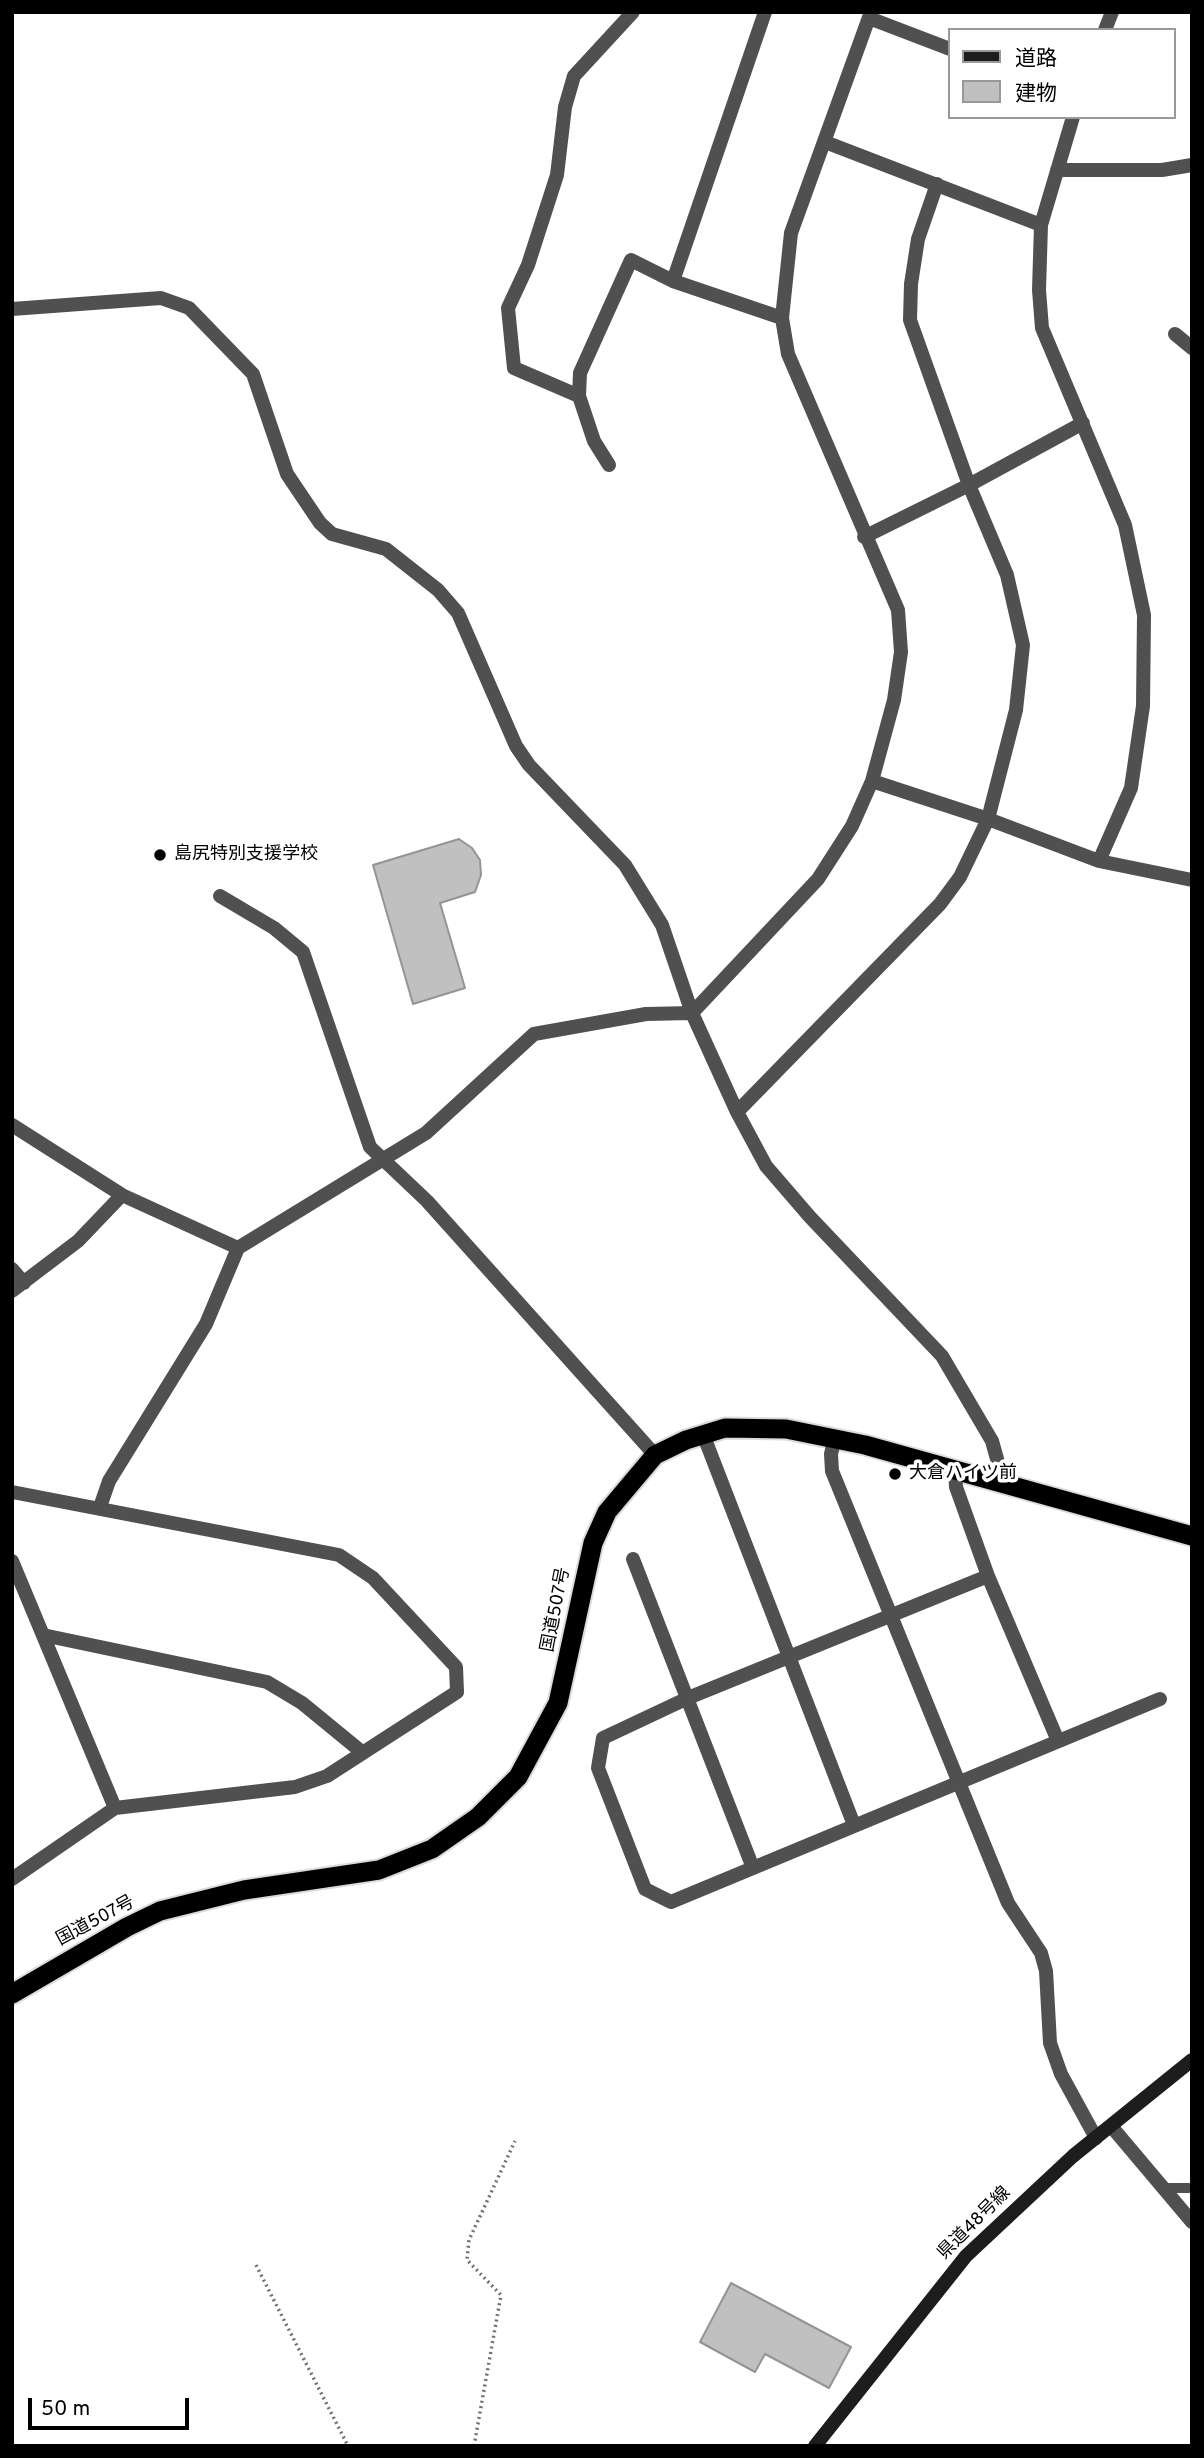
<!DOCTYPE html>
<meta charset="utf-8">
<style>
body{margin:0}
#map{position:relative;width:1204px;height:2458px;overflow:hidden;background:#fff;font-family:Overpass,"Noto Sans JP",sans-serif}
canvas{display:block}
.frame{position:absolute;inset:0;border:14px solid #000;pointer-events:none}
.legend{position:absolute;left:948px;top:28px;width:228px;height:91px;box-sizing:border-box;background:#fff;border:2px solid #999;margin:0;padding:9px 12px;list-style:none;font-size:21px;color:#000}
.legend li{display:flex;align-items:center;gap:14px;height:35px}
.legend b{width:35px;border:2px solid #999}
.scale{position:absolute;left:28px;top:2398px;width:161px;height:32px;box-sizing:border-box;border:4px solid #000;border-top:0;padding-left:9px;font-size:21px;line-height:24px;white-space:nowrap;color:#000;-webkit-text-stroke:5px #fff;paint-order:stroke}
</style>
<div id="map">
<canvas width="1204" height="2458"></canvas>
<div class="frame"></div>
<ul class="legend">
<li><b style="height:9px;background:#1d1d1d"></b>道路</li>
<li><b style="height:19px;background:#c0c0c0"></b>建物</li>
</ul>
<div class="scale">50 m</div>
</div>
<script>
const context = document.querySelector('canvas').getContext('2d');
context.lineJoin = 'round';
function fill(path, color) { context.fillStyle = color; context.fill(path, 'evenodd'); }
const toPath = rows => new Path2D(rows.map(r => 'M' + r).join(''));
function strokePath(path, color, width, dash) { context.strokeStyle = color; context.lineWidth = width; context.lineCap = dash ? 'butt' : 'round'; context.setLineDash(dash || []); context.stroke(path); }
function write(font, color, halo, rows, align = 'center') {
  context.font = font + ' Overpass,"Noto Sans JP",sans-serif'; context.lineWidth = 7; context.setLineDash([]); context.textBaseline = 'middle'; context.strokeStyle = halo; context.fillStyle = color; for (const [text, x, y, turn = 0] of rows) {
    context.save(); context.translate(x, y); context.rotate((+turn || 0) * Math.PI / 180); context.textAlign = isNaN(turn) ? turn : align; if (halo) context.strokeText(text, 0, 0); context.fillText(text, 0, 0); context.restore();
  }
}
const building = toPath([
 [459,839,472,848,480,860,481,875,475,892,440,903,465,988,413,1004,373,865,459,839],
 [731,2283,851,2347,829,2388,765,2354,755,2372,700,2342,731,2283]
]);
fill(building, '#c0c0c0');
strokePath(building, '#949494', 2);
const trunk = toPath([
 [12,1994,127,1927,160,1911,244,1890,379,1870,432,1849,478,1817,518,1777,558,1703,593,1543,607,1512,655,1455,686,1440,725,1428,786,1429,865,1445,1192,1536]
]);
strokePath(trunk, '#dbdbdb', 23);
strokePath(toPath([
 [256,2265,348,2446],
 [474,2446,501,2295,467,2260,469,2240,515,2141]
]), '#727272', 3.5, [2, 3.5]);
strokePath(toPath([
 [1161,2188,1192,2188]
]), '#505050', 10);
strokePath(toPath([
 [869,18,950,49],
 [1105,30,1112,12],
 [825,142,1041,225],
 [1057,170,1162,170,1192,165],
 [673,281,765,12],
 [12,309,161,298,189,308,253,374,287,474,320,523,332,534,386,549,438,590,458,613,516,746,529,765,625,865,662,925,692,1013,737,1112,766,1166,810,1217,942,1356,992,1441,999,1466,998,1482],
 [1175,334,1192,348],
 [579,396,514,368,508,308,528,265,557,175,565,107,574,76,633,12],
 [609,465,594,441,579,396,580,373,631,260,673,281,782,318],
 [864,537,969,485,1083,423],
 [872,781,988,819,1099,861,1131,788,1143,706,1144,615,1125,525,1042,328,1039,290,1041,225,1073,117],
 [1099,861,1192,880],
 [220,896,274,928,303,952,370,1147,427,1201,655,1455],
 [737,1112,940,904,960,877,988,819,1016,710,1023,645,1007,575,969,485,910,320,911,284,918,239,937,184],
 [12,1125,122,1195,238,1248],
 [12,1269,24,1283],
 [12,1291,78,1241,122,1195],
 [703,1434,854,1825],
 [835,1438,831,1454,832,1471,1008,1903,1041,1953,1046,1971,1050,2043,1061,2074,1096,2138],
 [955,1470,956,1487,988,1576,1058,1741],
 [12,1492,339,1555,373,1578,456,1667,457,1692,327,1776,295,1787,115,1808,12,1879],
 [100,1507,109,1481,206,1324,238,1248,426,1133,534,1034,646,1014,692,1013,818,879,852,826,872,781,894,700,901,652,898,610,788,354,782,318,791,233,871,12],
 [633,1559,753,1868],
 [12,1561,115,1808],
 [988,1576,688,1698,603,1738,598,1768,645,1889,671,1902,1160,1699],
 [43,1635,267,1682,302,1703,363,1753],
 [1111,2126,1192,2222]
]), '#505050', 14);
strokePath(toPath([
 [815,2446,966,2256,1073,2156,1192,2060]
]), '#1d1d1d', 14);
strokePath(trunk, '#000', 19);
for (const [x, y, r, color] of [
 [160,855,7,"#000"],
 [895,1474,7,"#000"]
]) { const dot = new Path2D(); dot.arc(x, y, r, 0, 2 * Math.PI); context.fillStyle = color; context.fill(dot); strokePath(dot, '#fff', 2.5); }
write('18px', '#000', '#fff', [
 ["島尻特別支援学校",174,855],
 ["大倉ハイツ前",909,1474]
], 'left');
write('18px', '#000', '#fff', [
 ["国道507号",557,1610,-79],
 ["国道507号",96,1922,-28],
 ["県道48号線",975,2224,-45]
]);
</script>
